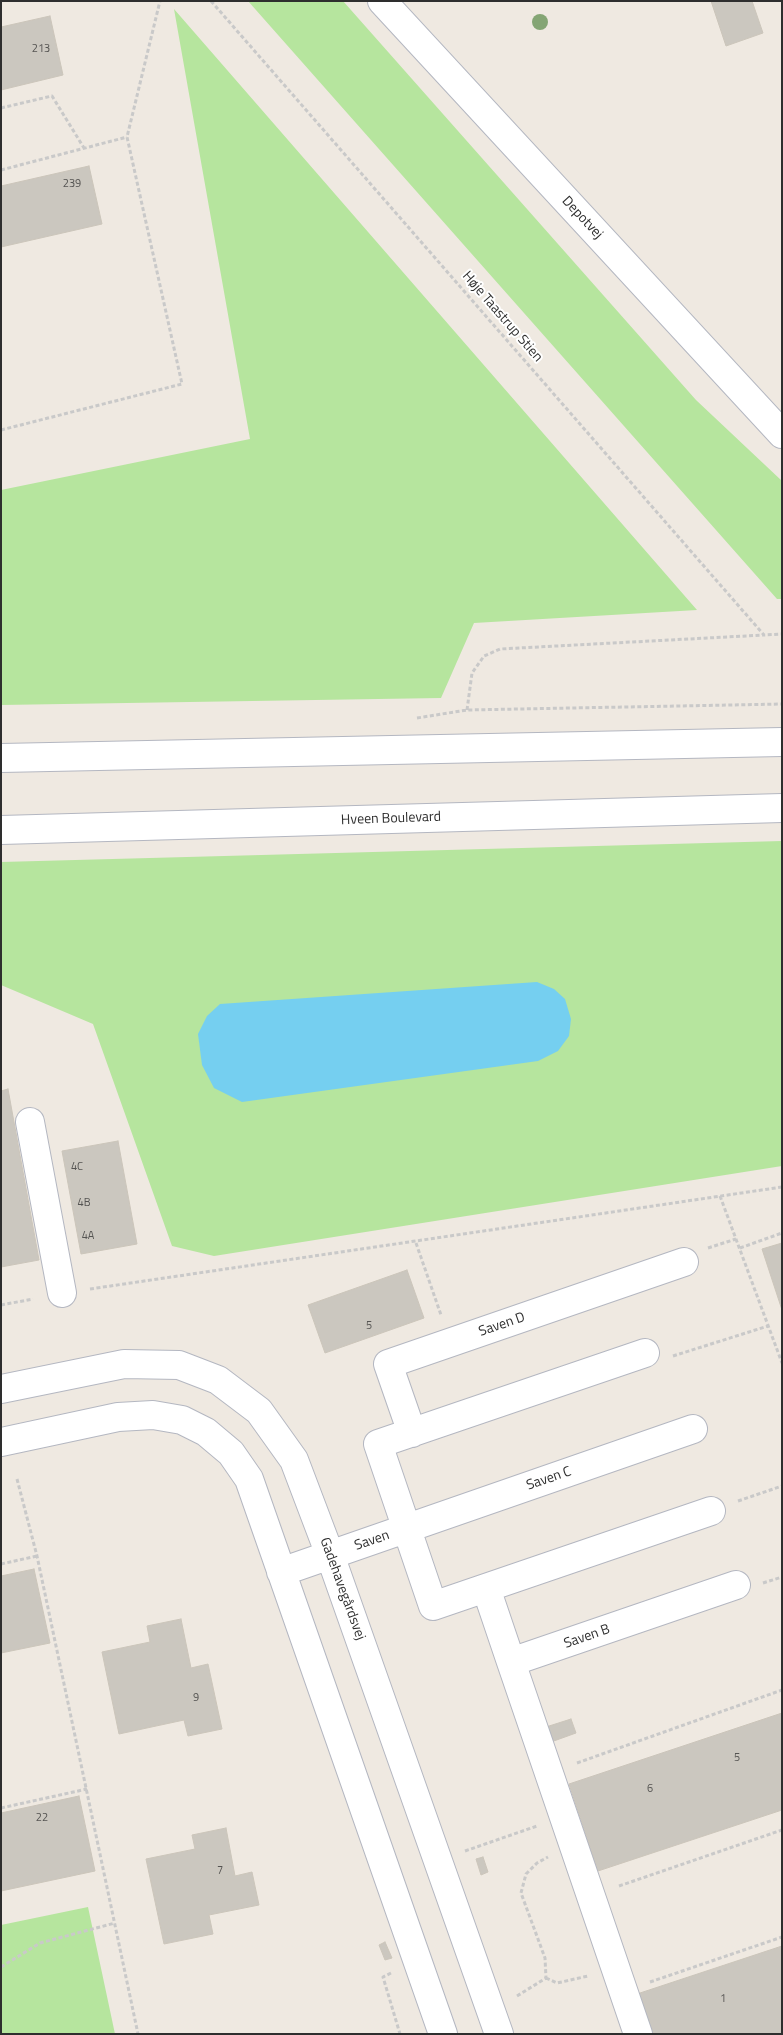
<!DOCTYPE html>
<meta charset="utf-8">
<style>
body{margin:0}
#map{position:relative;width:783px;height:2035px;overflow:hidden;background:#efe9e1;font-family:"Titillium Web",sans-serif}
canvas{display:block}
.frame{position:absolute;inset:0;border:2px solid #2e2e2e;pointer-events:none}
</style>
<div id="map">
<canvas width="783" height="2035"></canvas>
<div class="frame"></div>
</div>
<script>
const context = document.querySelector('canvas').getContext('2d');
context.lineJoin = 'round';
function fill(path, color) { context.fillStyle = color; context.fill(path, 'evenodd'); }
const toPath = rows => new Path2D(rows.map(r => 'M' + r).join(''));
function strokePath(path, color, width, dash) { context.strokeStyle = color; context.lineWidth = width; context.lineCap = dash ? 'butt' : 'round'; context.setLineDash(dash || []); context.stroke(path); }
function write(font, color, halo, rows, align = 'center') {
  context.font = font + ' "Titillium Web",sans-serif'; context.lineWidth = 4; context.setLineDash([]); context.textBaseline = 'middle'; context.strokeStyle = halo; context.fillStyle = color; for (const [text, x, y, turn = 0] of rows) {
    context.save(); context.translate(x, y); context.rotate((+turn || 0) * Math.PI / 180); context.textAlign = isNaN(turn) ? turn : align; if (halo) context.strokeText(text, 0, 0); context.fillText(text, 0, 0); context.restore();
  }
}
fill(toPath([
 [248,1,343,1,696,400,782,481,782,599,777,599],
 [174,9,697,610,474,623,441,698,1,705,1,490,250,439],
 [782,841,782,1166,214,1256,172,1246,93,1024,1,985,1,862],
 [88,1907,115,2034,1,2034,1,1925]
]), '#b6e59e');
fill(toPath([
 [537,982,554,989,565,999,571,1019,569,1036,558,1051,538,1061,242,1102,214,1088,202,1065,198,1034,207,1016,220,1004]
]), '#75cff0');
const building = toPath([
 [711,1,752,1,763,33,726,46,711,1],
 [50,16,63,75,1,90,1,27,50,16],
 [89,166,102,224,1,247,1,186,89,166],
 [8,1089,39,1260,1,1267,1,1091,8,1089],
 [118,1141,137,1244,81,1254,62,1151,118,1141],
 [782,1243,782,1310,762,1249,782,1243],
 [407,1270,424,1318,325,1353,308,1305,407,1270],
 [34,1569,50,1643,1,1653,1,1576,34,1569],
 [181,1619,191,1668,208,1664,222,1729,188,1736,184,1720,119,1734,102,1652,150,1642,147,1626,181,1619],
 [782,1713,782,1810,598,1871,569,1784,782,1713],
 [571,1719,576,1733,551,1742,546,1727,571,1719],
 [79,1796,95,1871,1,1891,1,1813,79,1796],
 [226,1828,235,1876,252,1872,259,1905,209,1915,213,1934,164,1944,146,1859,195,1849,192,1835,226,1828],
 [483,1857,488,1872,481,1875,476,1859,483,1857],
 [385,1942,392,1958,385,1960,379,1945,385,1942],
 [782,1946,782,2034,650,2034,637,1994,782,1946]
]);
fill(building, '#cbc7bf');
strokePath(building, '#cbc5ba', 1);
const minor = toPath([
 [382,1,782,434],
 [1,758,782,742],
 [1,830,782,808],
 [30,1122,62,1293],
 [645,1353,378,1444,433,1606,711,1511],
 [1,1389,124,1364,179,1365,218,1380,259,1411,294,1460,330,1555,499,2034],
 [412,1433,388,1364,684,1262],
 [1,1442,118,1417,153,1415,182,1420,206,1432,231,1453,249,1479,443,2034],
 [281,1572,693,1429],
 [486,1588,511,1662,736,1585],
 [511,1662,638,2034]
]);
strokePath(minor, '#b4b7c1', 30);
strokePath(toPath([
 [211,1,764,635,782,634],
 [1,108,52,96,84,148],
 [1,170,127,137],
 [1,430,182,384,127,137,160,1],
 [467,710,472,673,484,656,500,649,764,635],
 [417,718,467,710,782,704],
 [720,1196,782,1363],
 [416,1243,441,1315],
 [708,1248,736,1239],
 [740,1248,782,1233],
 [90,1289,782,1187],
 [1,1305,33,1299],
 [673,1356,768,1326],
 [17,1479,37,1556,138,2034],
 [738,1501,782,1486],
 [1,1564,37,1556],
 [763,1583,782,1577],
 [577,1763,782,1690],
 [1,1808,87,1789],
 [465,1851,537,1826],
 [619,1886,782,1830],
 [1,1967,40,1943,115,1923],
 [391,1973,383,1977,400,2034],
 [546,1978,557,1983,588,1976],
 [650,1982,782,1937],
 [517,1996,546,1978,545,1958,521,1893,526,1874,537,1863,548,1857]
]), '#c9c9c9', 3, [4, 2.5]);
strokePath(minor, '#fff', 28);
context.fillStyle = '#84a574';
for (const [x, y] of [
 [540,22]
]) { context.beginPath(); context.arc(x, y, 8, 0, 2 * Math.PI); context.fill(); }
write('11px', '#555452', null, [
 ["213",41,49],
 ["239",72,184],
 ["4C",77,1167],
 ["4B",84,1203],
 ["4A",88,1236],
 ["5",369,1326],
 ["9",196,1698],
 ["5",737,1758],
 ["6",650,1789],
 ["22",42,1818],
 ["7",220,1871],
 ["1",723,1999]
]);
write('14px', '#2e2e2e', '#fff', [
 ["Depotvej",582,218,47],
 ["Høje Taastrup Stien",502,317,49],
 ["Hveen Boulevard",391,819,-2],
 ["Saven D",502,1325,-19],
 ["Saven C",549,1479,-19],
 ["Saven",372,1541,-19],
 ["Gadehavegårdsvej",342,1589,70],
 ["Saven B",587,1637,-19]
]);
</script>
